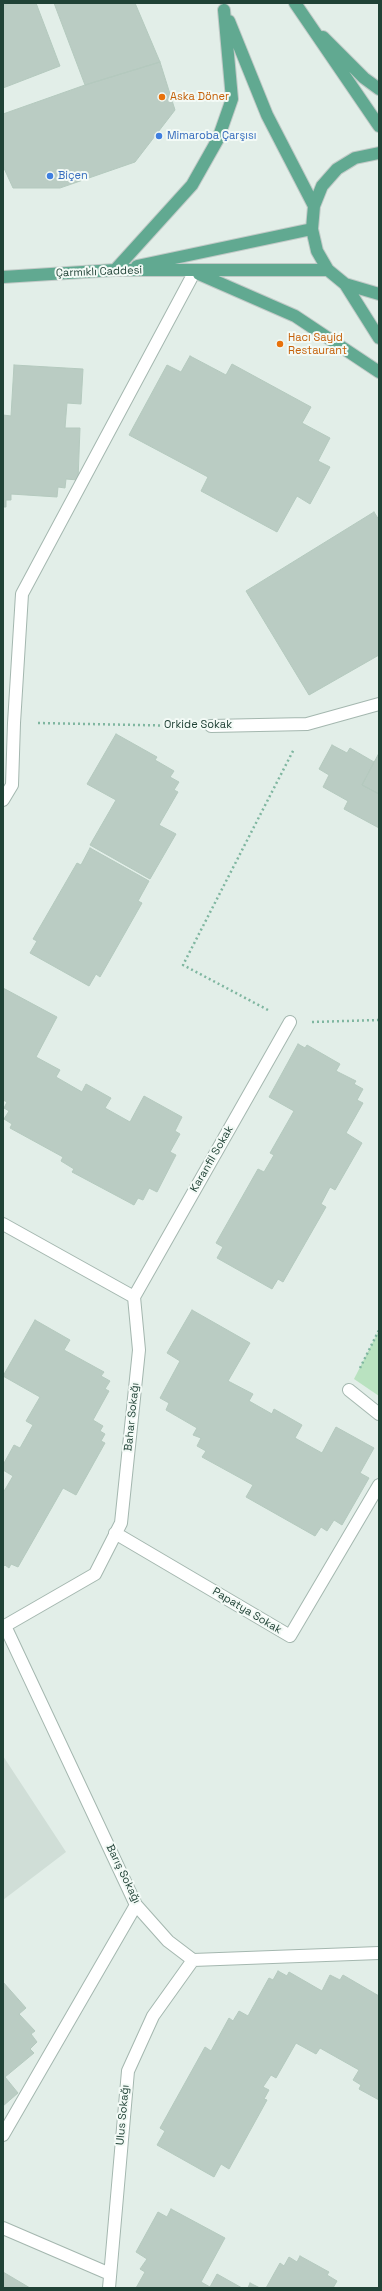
<!DOCTYPE html>
<meta charset="utf-8">
<style>
body{margin:0}
#map{position:relative;width:382px;height:2291px;overflow:hidden;background:#e2eee8;font-family:"Space Grotesk",sans-serif}
canvas{display:block}
.frame{position:absolute;inset:0;border:4px solid #204236;pointer-events:none}
</style>
<div id="map">
<canvas width="382" height="2291"></canvas>
<div class="frame"></div>
</div>
<script>
const context = document.querySelector('canvas').getContext('2d');
context.lineJoin = 'round';
function fill(path, color) { context.fillStyle = color; context.fill(path, 'evenodd'); }
const toPath = rows => new Path2D(rows.map(r => 'M' + r).join(''));
function strokePath(path, color, width, dash) { context.strokeStyle = color; context.lineWidth = width; context.lineCap = dash ? 'butt' : 'round'; context.setLineDash(dash || []); context.stroke(path); }
function write(font, color, halo, rows, align = 'center') {
  context.font = font + ' "Space Grotesk",sans-serif'; context.lineWidth = 4; context.setLineDash([]); context.textBaseline = 'middle'; context.strokeStyle = halo; context.fillStyle = color; for (const [text, x, y, turn = 0] of rows) {
    context.save(); context.translate(x, y); context.rotate((+turn || 0) * Math.PI / 180); context.textAlign = isNaN(turn) ? turn : align; if (halo) context.strokeText(text, 0, 0); context.fillText(text, 0, 0); context.restore();
  }
}
fill(toPath([
 [3,1756,66,1852,3,1900]
]), '#d0ded7');
fill(toPath([
 [379,1330,379,1396,354,1379]
]), '#b9e2c0');
const building = toPath([
 [3,3,36,3,60,66,3,88,3,3],
 [54,3,135,3,160,62,85,85,54,3],
 [160,62,175,110,135,162,60,188,13,188,3,166,3,114,85,85,160,62],
 [190,356,226,375,232,364,311,407,302,423,330,438,318,461,330,467,310,504,297,496,277,532,201,491,208,477,129,435,167,365,181,372,190,356],
 [14,365,83,369,81,404,67,403,65,428,80,428,78,480,66,479,65,488,58,487,57,497,11,494,11,500,6,500,6,507,3,507,3,415,11,416,14,365],
 [374,512,379,520,379,655,309,695,246,591,374,512],
 [116,734,157,757,155,760,174,771,170,777,179,782,174,790,178,792,159,825,176,834,150,879,90,845,116,800,87,784,116,734],
 [332,745,347,753,350,748,374,762,362,785,379,794,379,828,344,809,348,801,323,787,329,775,319,769,332,745],
 [379,753,379,794,362,785,379,753],
 [90,848,149,881,138,901,142,903,100,977,96,974,89,986,30,953,37,941,33,939,77,863,81,865,90,848],
 [3,988,57,1017,36,1057,60,1070,56,1077,82,1092,86,1084,111,1098,105,1108,130,1122,144,1096,182,1117,175,1131,180,1134,170,1152,176,1155,157,1192,149,1188,143,1200,138,1198,134,1205,72,1172,74,1169,61,1161,63,1157,10,1128,12,1124,4,1119,9,1111,4,1108,7,1102,3,1100,3,988],
 [298,1044,305,1048,307,1045,340,1064,336,1071,356,1081,354,1084,363,1089,357,1100,363,1103,346,1133,362,1143,335,1190,330,1187,321,1204,326,1207,283,1282,278,1279,272,1289,217,1258,223,1247,216,1243,258,1169,264,1172,274,1155,270,1153,294,1111,269,1097,298,1044],
 [192,1310,250,1343,228,1381,253,1394,249,1401,272,1414,274,1409,302,1425,295,1438,322,1453,336,1427,374,1448,360,1473,369,1478,342,1525,334,1520,327,1531,321,1527,315,1536,246,1497,253,1485,202,1457,206,1451,197,1446,201,1438,193,1435,197,1428,166,1410,169,1403,160,1398,180,1361,167,1353,192,1310],
 [35,1320,70,1340,64,1350,104,1372,101,1376,110,1381,105,1389,109,1391,93,1420,103,1426,100,1431,105,1434,101,1441,105,1443,76,1495,63,1488,18,1567,11,1564,9,1568,5,1565,3,1567,3,1493,13,1476,3,1470,3,1465,14,1445,20,1448,33,1425,26,1421,40,1397,3,1376,35,1320],
 [278,1971,287,1976,289,1972,322,1991,330,1975,340,1980,343,1975,379,1996,379,2100,359,2089,361,2085,353,2080,359,2070,320,2048,316,2054,296,2043,276,2078,271,2075,263,2087,269,2090,264,2099,267,2100,229,2169,221,2164,214,2177,157,2145,165,2131,160,2128,205,2047,211,2051,229,2018,233,2021,239,2011,248,2016,269,1978,273,1980,278,1971],
 [3,1982,26,2008,19,2014,35,2031,31,2034,37,2042,30,2049,34,2053,5,2077,18,2093,3,2106,3,1982],
 [171,2209,225,2238,201,2282,210,2287,217,2274,242,2288,136,2288,145,2272,140,2269,147,2259,136,2252,158,2212,167,2217,171,2209],
 [300,2256,329,2272,327,2275,337,2281,333,2288,266,2288,280,2263,284,2266,289,2257,297,2262,300,2256],
 [3,2272,30,2288,3,2288,3,2272],
 [250,2283,260,2288,248,2288,250,2283]
]);
fill(building, '#baccc3');
strokePath(building, '#b4c9be', 1);
const minor = toPath([
 [211,726,307,724,379,704],
 [3,800,12,785,14,723,22,594,195,271],
 [3,1224,134,1297],
 [134,1297,290,1022],
 [349,1390,379,1414],
 [115,1533,290,1636,379,1485],
 [5,1626,136,1905,168,1941,193,1960,379,1953],
 [3,1627,95,1574,121,1523,139,1350,134,1297],
 [3,2135,136,1905],
 [3,2228,110,2274],
 [109,2288,128,2071,153,2016,193,1960]
]);
const major = toPath([
 [295,3,379,126],
 [229,21,267,115,314,206],
 [323,37,364,78,379,89],
 [379,153,355,158,337,169,322,186,314,206,312,229,317,251,328,270,345,284,379,338],
 [137,266,312,229],
 [115,270,192,185,218,139,232,99,224,10],
 [199,274,295,316,379,372],
 [3,277,115,270,328,270],
 [345,284,379,294]
]);
strokePath(minor, '#a4b7af', 14);
strokePath(major, '#c1cac7', 14);
strokePath(toPath([
 [38,723,189,726],
 [268,1010,183,965,294,749],
 [312,1022,379,1020],
 [360,1368,379,1330]
]), '#7fb6a0', 2.5, [2, 3]);
strokePath(minor, '#fff', 12);
strokePath(major, '#61a991', 12);
for (const [x, y, r, color] of [
 [162,97,4,"#e8710a"],
 [159,136,4,"#3f7fe0"],
 [50,176,4,"#3f7fe0"],
 [280,344,4,"#e8710a"]
]) { const dot = new Path2D(); dot.arc(x, y, r, 0, 2 * Math.PI); context.fillStyle = color; context.fill(dot); strokePath(dot, '#f3faf6', 1.5); }
write('11px', '#c56008', '#f3faf6', [
 ["Aska Döner",170,97],
 ["Hacı Sayid",288,338],
 ["Restaurant",288,351]
], 'left');
write('11px', '#366cbe', '#f3faf6', [
 ["Mimaroba Çarşısı",167,136],
 ["Biçen",58,176]
], 'left');
write('11px', '#204236', '#f3faf6', [
 ["Çarmıklı Caddesi",99,272,-2],
 ["Orkide Sokak",198,725],
 ["Karanfil Sokak",212,1159,-60],
 ["Bahar Sokağı",132,1417,-84],
 ["Papatya Sokak",247,1611,31],
 ["Barış Sokağı",123,1874,64],
 ["Ulus Sokağı",123,2115,-85]
]);
</script>
